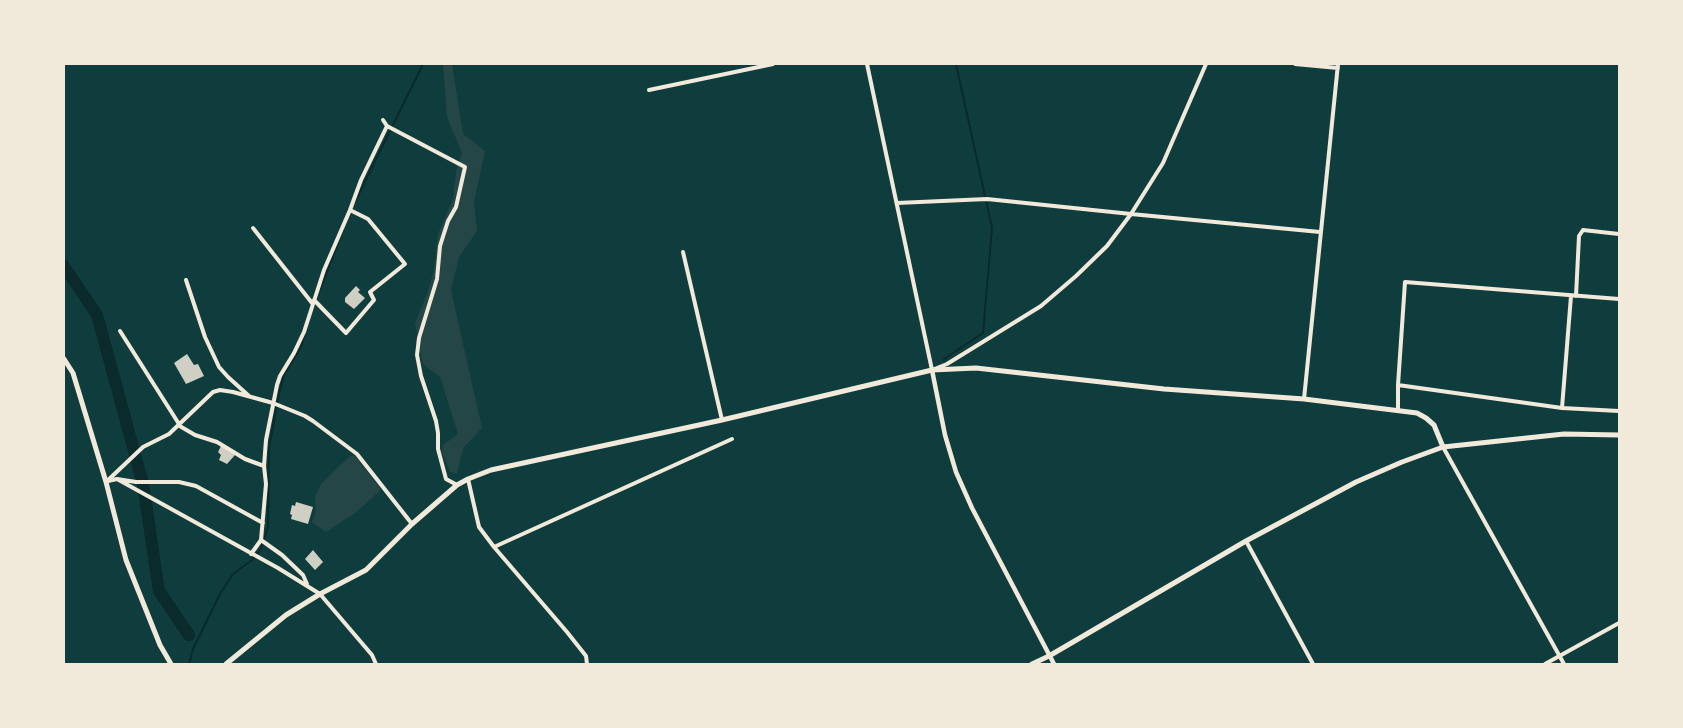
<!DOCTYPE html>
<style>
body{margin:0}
#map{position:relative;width:1683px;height:728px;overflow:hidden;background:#0f3d3e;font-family:Mulish,sans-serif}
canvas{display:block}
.frame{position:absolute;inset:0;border:65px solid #f1e9da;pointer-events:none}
</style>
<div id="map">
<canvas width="1683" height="728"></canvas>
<div class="frame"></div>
</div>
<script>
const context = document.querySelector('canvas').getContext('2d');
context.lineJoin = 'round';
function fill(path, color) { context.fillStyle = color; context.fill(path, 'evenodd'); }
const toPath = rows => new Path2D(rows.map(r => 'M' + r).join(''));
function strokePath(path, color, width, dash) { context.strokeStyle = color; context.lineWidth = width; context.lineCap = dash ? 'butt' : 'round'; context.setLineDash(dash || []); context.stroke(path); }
fill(toPath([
 [443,64,452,64,463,134,485,151,474,202,477,231,459,257,451,290,482,428,463,448,457,474,450,472,442,452,443,445,458,434,440,377,423,364,415,323,427,294,434,270,438,234,453,199,456,171,462,153,447,117],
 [350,456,355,456,381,490,356,512,326,532,312,522,316,511,315,497,321,484]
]), '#244646');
strokePath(toPath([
 [355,202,423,64],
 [317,298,343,230],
 [944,359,983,333,992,228,956,64],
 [189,664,193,649,220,594,233,574,252,560,261,549,268,527,269,448,279,394,284,375,301,347,305,333]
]), '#0a2a2b', 2);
strokePath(toPath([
 [64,266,97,315,143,484,159,591,189,635]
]), '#0a2a2b', 12);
fill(toPath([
 [356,286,360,290,358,292,365,298,354,309,345,302,345,298],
 [187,354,194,365,198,364,204,376,186,384,174,363],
 [221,446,235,455,227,464,219,460,221,455,218,452],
 [296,502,313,507,308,524,291,519,292,515,290,514,292,505,295,506],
 [313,550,323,562,315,570,305,559]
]), '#cfcfc3');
strokePath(toPath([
 [867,64,932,370,947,364,1041,306,1076,276,1107,246,1131,214,1163,163,1206,64],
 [1295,64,1338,68],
 [649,90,773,64],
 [387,126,465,167,456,207,448,221,440,246,437,279,419,338,417,355,421,376,436,421,438,433,438,449,446,479,457,485],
 [897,203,987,199,1131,214,1320,232],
 [253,228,312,303],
 [683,252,722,420],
 [186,280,205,337,219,367,228,377,249,396],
 [1576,296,1579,236,1583,230,1619,234],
 [314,300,346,333,374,300,370,292,405,264,368,219,350,210],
 [120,331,179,424],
 [1398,385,1562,408,1619,411],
 [1304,399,1338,64],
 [1562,408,1571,296],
 [1398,410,1398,385,1405,282,1619,299],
 [178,425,195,435,217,442,245,459,264,466],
 [1443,447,1564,664],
 [117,479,278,568,320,594,372,655,376,664],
 [468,479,479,527,494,547,567,632,586,656,587,664],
 [108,481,117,479,136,482,179,482,196,486,263,523],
 [106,482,143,447,169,434,213,392,220,390,233,392,273,403,305,416,313,421,357,454,412,524],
 [261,540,282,555,303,575,307,584],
 [1246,541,1313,664],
 [494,547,732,439],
 [251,554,261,540,266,484,264,466,266,440,277,385,280,376,294,353,304,332,324,270,350,210,361,180,387,126,383,120],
 [1545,664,1619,623]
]), '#f1e9da', 4);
strokePath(toPath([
 [932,370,945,435,956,472,972,508,1054,664]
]), '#f1e9da', 4.5);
strokePath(toPath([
 [64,359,73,373,106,482,126,560,160,645,171,664],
 [226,664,286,615,320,594,366,570,412,524,457,485,468,479,491,470,722,420,932,370,976,368,1164,389,1304,399,1417,413,1426,418,1434,425,1443,447,1564,434,1619,435],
 [1032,664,1049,656,1246,541,1356,482,1402,462,1443,447]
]), '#f1e9da', 5);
</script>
